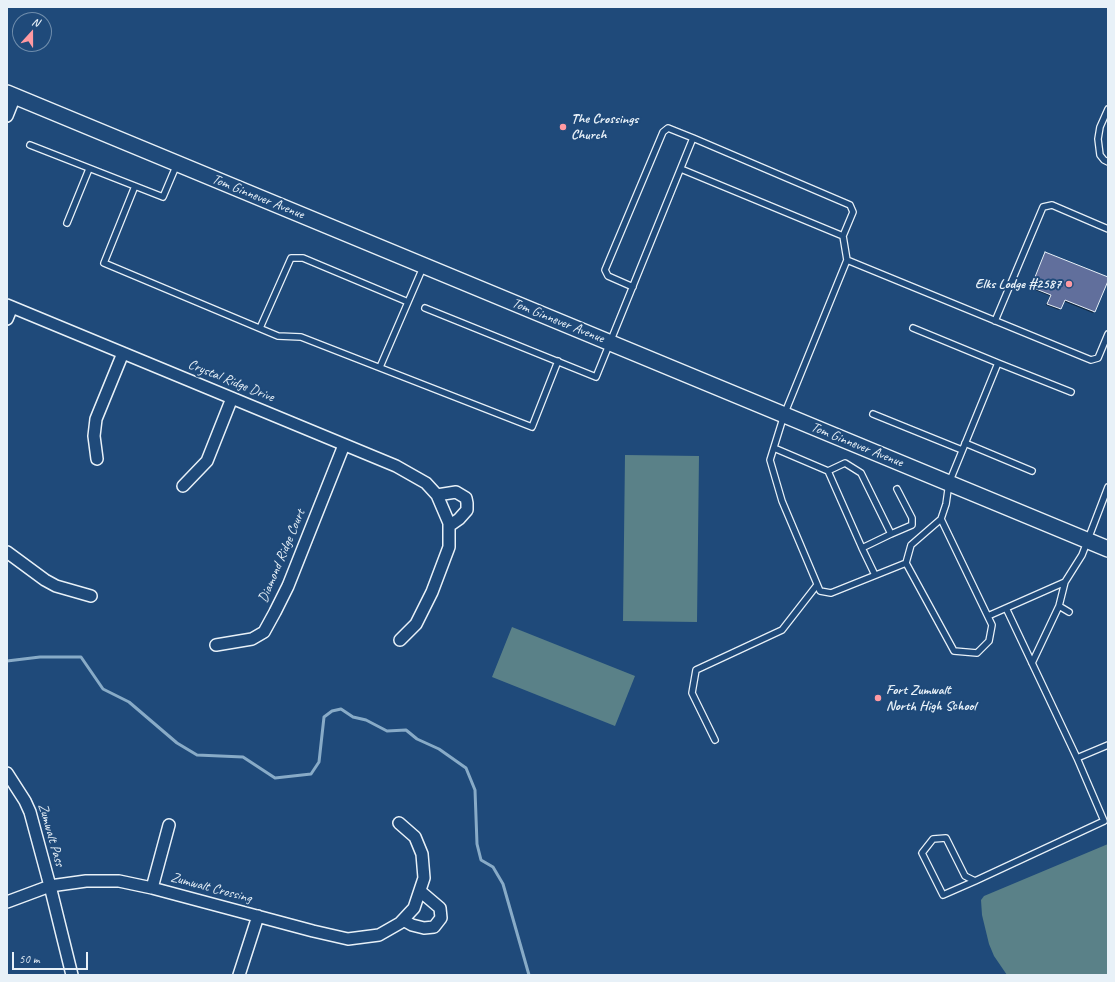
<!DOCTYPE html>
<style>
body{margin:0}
#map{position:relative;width:1115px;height:982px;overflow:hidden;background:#1f4a7a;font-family:Caveat,sans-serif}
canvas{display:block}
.frame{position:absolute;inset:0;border:8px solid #e8f1f8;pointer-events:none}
.north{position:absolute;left:12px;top:12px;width:40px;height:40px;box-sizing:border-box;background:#1f4a7a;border:1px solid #6f8dac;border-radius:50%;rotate:21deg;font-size:11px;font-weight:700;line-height:16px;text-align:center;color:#e8f1f8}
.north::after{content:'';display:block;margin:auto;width:14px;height:18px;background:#ff9aa2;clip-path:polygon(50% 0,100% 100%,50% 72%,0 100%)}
.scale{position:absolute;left:12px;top:952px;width:76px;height:18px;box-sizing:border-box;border:2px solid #e8f1f8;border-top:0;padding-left:5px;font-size:12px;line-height:14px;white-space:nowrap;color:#e8f1f8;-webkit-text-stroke:3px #1f4a7a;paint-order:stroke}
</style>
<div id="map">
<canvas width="1115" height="982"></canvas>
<div class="frame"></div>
<div class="north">N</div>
<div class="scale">50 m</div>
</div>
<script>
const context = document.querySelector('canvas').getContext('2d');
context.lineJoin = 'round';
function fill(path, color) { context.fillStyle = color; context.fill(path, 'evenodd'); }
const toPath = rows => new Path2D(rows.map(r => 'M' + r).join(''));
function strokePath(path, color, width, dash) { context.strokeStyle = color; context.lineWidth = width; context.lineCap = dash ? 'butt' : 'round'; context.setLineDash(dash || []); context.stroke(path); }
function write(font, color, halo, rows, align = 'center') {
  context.font = font + ' Caveat,sans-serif'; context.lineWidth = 4; context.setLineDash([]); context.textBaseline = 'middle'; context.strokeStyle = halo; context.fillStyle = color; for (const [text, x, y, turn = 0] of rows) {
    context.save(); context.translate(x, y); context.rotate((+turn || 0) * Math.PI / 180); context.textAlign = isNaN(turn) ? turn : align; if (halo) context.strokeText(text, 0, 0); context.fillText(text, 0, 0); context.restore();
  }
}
fill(toPath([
 [625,455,699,456,697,622,623,621],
 [512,627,635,676,615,726,492,677],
 [1108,844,1108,975,1007,975,994,956,989,944,982,915,981,900,984,896]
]), '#5a8188');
fill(toPath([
 [1045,253,1108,278,1093,313,1063,301,1059,310,1046,305,1050,296,1030,288]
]), '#0007');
strokePath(toPath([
 [7,661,40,657,81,657,103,689,129,702,177,743,197,755,243,757,275,778,311,774,319,762,324,717,332,711,341,709,353,717,366,720,387,731,406,730,417,739,439,749,466,768,475,790,477,844,481,860,493,867,503,884,529,975]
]), '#88abc7', 3);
const building = toPath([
 [1045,252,1108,277,1108,281,1095,312,1065,300,1061,309,1047,304,1051,295,1031,287,1045,252]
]);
fill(building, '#616f9c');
strokePath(building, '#e8f1f8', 1);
const service = toPath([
 [1108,109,1100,127,1098,139,1100,155,1104,160,1108,162],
 [30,145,163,197,177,164],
 [681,169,843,236],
 [135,186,104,263,278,336,301,337,532,427,558,361],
 [67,223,89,169],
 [847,260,784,415,770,460,782,501,820,591,831,593,906,563],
 [633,287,608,276,605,270,663,132,668,128,693,138],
 [425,308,596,377,693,138,850,205,853,212,843,236,847,260,1091,360,1098,358,1108,334],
 [995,321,1043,207,1052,205,1108,229],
 [260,328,291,258,303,258,408,302],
 [913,328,998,363,949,483,946,504,941,519,911,545,906,563,954,651,977,653,989,641,992,625,941,519],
 [998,363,1071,392],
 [380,367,424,265],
 [873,414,962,450],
 [965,443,1032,471],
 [774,448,828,471,845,463,861,473,891,534,912,525,912,518,897,489],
 [828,471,862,548],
 [875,575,862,548,891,534],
 [1065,582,1082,555,1108,487],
 [1059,606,1069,612],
 [1006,608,1077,758,1108,745],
 [988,616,1065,582,1059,606,1032,663],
 [715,740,692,693,696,670,782,630,817,585],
 [975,881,965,876,946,838,933,839,922,853,943,895,975,881,1104,821,1077,758]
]);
const minor = toPath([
 [7,116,15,96],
 [7,305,396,466,426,483,437,495,449,523,449,547,432,592,416,624,400,640],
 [7,319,12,307],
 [97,459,94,436,96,419,123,353],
 [183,486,207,461,232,398],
 [437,495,456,492,466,498,467,503,467,510,459,519,449,526],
 [7,552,45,580,56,586,91,596],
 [216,645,252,639,264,632,275,612,288,586,344,445],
 [7,773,25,801,30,812,50,886,72,975],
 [152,888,169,825],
 [7,902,50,886,86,881,119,881,152,888,313,931,348,939,379,935,400,923,414,908,424,878,422,854,415,837,399,823],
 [403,920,412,925,424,928,434,927,441,918,440,908,420,891],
 [239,975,258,916]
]);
const secondary = toPath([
 [7,93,1108,549]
]);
strokePath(service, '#e8f1f8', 8);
strokePath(minor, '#e8f1f8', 14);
strokePath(secondary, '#e8f1f8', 18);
strokePath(service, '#1f4a7a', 5.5);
strokePath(minor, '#1f4a7a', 11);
strokePath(secondary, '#1f4a7a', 15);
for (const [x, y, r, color] of [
 [563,127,4,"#ff9aa2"],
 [1069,284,4,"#ff9aa2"],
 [878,698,4,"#ff9aa2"]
]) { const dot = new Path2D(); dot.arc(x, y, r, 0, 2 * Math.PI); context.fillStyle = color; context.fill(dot); strokePath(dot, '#1f4a7a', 1.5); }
write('bold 14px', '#e8f1f8', '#1f4a7a', [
 ["The Crossings",571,119],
 ["Church",571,135],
 ["Elks Lodge #2587",1061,284,"right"],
 ["Fort Zumwalt",886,690],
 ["North High School",886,706]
], 'left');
write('14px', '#e8f1f8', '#1f4a7a', [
 ["Tom Ginnever Avenue",258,197,22],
 ["Tom Ginnever Avenue",558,321,22],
 ["Crystal Ridge Drive",231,381,22],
 ["Tom Ginnever Avenue",857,445,22],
 ["Diamond Ridge Court",282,556,-67],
 ["Zumwalt Pass",51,835,74],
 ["Zumwalt Crossing",211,888,15]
]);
</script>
